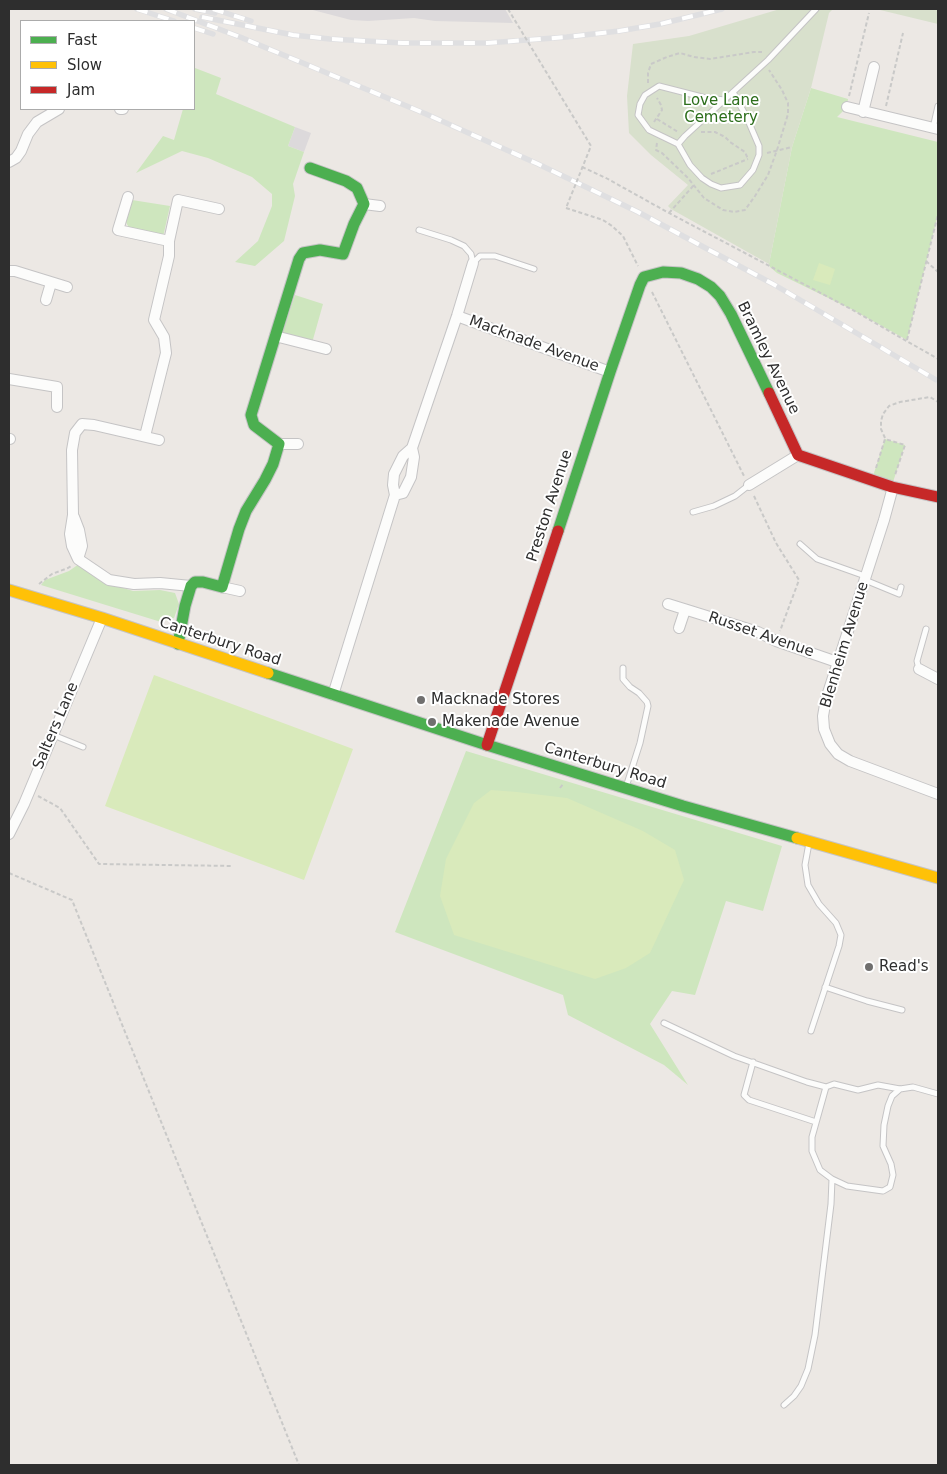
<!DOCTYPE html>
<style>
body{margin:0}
#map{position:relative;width:947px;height:1474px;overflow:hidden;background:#ece8e4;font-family:"DejaVu Sans",sans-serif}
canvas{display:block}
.frame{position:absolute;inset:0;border:10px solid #2e2e2e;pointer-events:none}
.legend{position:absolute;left:20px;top:20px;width:175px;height:90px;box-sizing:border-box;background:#fff;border:1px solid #ababab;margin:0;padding:6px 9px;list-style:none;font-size:15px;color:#2e2e2e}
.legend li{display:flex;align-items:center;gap:10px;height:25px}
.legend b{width:25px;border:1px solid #ababab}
</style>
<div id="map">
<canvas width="947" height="1474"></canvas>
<div class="frame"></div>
<ul class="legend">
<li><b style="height:6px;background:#4caf50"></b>Fast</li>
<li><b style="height:6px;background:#ffc107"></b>Slow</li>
<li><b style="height:6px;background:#c62828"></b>Jam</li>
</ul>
</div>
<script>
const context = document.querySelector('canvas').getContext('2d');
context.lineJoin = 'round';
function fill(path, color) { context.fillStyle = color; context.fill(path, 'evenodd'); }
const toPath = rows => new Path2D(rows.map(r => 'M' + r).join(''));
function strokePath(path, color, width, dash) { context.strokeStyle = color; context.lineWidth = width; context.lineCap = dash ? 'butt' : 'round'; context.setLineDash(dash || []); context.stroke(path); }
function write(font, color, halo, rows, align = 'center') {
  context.font = font + ' "DejaVu Sans",sans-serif'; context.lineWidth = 4; context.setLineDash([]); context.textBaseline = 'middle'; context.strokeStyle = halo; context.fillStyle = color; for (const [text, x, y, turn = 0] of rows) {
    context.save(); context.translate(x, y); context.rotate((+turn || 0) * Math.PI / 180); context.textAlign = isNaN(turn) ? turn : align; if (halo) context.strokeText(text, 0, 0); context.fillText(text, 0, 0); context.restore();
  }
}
fill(toPath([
 [309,9,505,9,513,23,435,21,414,18,368,21,351,20],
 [295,127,311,133,304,152,288,146]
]), '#dcd9db');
fill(toPath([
 [195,68,221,78,216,94,295,127,288,146,304,152,293,184,295,196,284,241,255,266,235,262,258,241,272,206,272,194,252,177,208,158,182,151,136,173,163,136,174,140,183,109,194,109,194,73],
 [811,88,848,99,847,107,837,117,938,142,938,214,907,340,851,309,777,273,770,267,769,264,792,147],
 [132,200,170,206,163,237,129,228,126,222],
 [295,295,323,304,312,343,282,335],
 [885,439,905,445,893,482,873,476],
 [79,564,92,575,107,583,133,591,160,590,175,593,179,604,174,618,161,622,41,585,45,580,69,571],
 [466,751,782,846,763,911,726,901,695,995,672,991,650,1024,688,1085,664,1065,568,1015,563,995,395,932]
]), '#cee6be');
fill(toPath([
 [780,9,833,9,829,13,811,88,792,147,769,264,671,209,668,206,688,185,651,155,629,133,627,96,633,44,689,36],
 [876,9,938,9,938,24]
]), '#d8e0cc');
fill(toPath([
 [819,263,835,269,830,285,813,280],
 [154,675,353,749,304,880,105,806],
 [491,790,517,792,567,798,643,831,675,850,684,880,650,953,626,968,595,979,454,935,440,896,446,859,474,803]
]), '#d9eabb');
const lane = toPath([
 [725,100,706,98,659,86,645,95,640,104,638,115,649,130,678,144,690,165,702,178,711,184,721,188,740,185,753,170,759,155,759,146,747,118,733,92],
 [933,128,938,106],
 [678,144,685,136,768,60,816,9],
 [419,230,451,240,464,246,471,254,473,263],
 [473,263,480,256,495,256,534,269],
 [693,512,714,506,735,496,749,485],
 [800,544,817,559,865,576],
 [865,580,899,594,901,587],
 [623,668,623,679,630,687,639,693,647,702,648,706,640,743,626,787],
 [919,669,917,661,926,629],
 [53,735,83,747],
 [809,843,805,865,808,885,819,904,836,923,841,935,839,946,811,1031],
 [825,987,867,1001,902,1010],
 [664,1023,734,1056,807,1082,826,1087],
 [753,1062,744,1095,749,1100,816,1122],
 [900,1089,892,1096,888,1106,884,1125,883,1146,891,1164,893,1175,890,1187,883,1191,847,1186,832,1179,820,1170,812,1151,812,1137,826,1087,834,1084,858,1090,878,1085,900,1089,913,1087,938,1094],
 [784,1405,794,1396,801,1386,808,1369,815,1335,831,1204,832,1179]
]);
const street = toPath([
 [847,107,938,129],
 [120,109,123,109],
 [863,112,874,67],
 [9,162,16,158,21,151,28,134,37,122,59,109],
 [128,197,118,230,169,241],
 [364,204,380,206],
 [9,271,15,271,67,287],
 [46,300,51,283],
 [457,316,610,372],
 [275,336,326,349],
 [9,379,57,387,57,407],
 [145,436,166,353,164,337,154,320,169,256,169,241,178,200,219,209],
 [9,439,10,439],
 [159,440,94,425,82,424,75,433,72,450,73,515,70,534,72,546,78,559,109,580,134,584,160,583,191,586],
 [279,444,298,444],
 [749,485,798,455],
 [893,487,884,520,826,699,823,716,824,729,830,744,838,754,850,761,938,794],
 [395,495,403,493,411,477,414,457,412,448,457,316,473,263],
 [74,517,79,530,82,546,78,559],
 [222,587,240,591],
 [668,604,758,632,776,641,837,662],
 [679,628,685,610],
 [919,669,938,679],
 [333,695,395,495,393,485,394,474,403,456,412,448],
 [9,834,24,804,102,618]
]);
const fast = toPath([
 [558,531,610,372,640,285,644,277,663,272,681,273,698,279,711,287,720,296,731,314,769,393],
 [178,644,185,606,191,586,195,582,203,582,222,587,239,529,246,511,265,480,273,464,279,444,254,425,251,415,299,259,303,253,320,250,343,254,354,224,364,204,357,188,346,181,310,168],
 [268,673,487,745,683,806,797,838]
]);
const slow = toPath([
 [9,590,102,618,268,673],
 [797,838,938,878]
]);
const jam = toPath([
 [769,393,798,455,892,487,938,497],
 [487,745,558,531]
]);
strokePath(lane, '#c5c4c5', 7);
strokePath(street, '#c5c4c5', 12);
strokePath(fast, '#c5c4c5', 13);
strokePath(slow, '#c5c4c5', 13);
strokePath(jam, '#c5c4c5', 13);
strokePath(toPath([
 [648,83,648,73,651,64,667,57,680,53,694,57,710,59,754,52,762,52],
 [849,96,869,13],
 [886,106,903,33],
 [657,119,678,132],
 [654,122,662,110,661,105,657,98],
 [701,132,715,132,725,137,730,142,745,152,748,159],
 [657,143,656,150,662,153,688,178,704,198,723,210,734,212,745,210,755,196,768,175,777,150,788,114,788,103,782,90,769,70],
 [767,153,792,147],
 [582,167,606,178,669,213,851,309,938,359],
 [711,174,748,159],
 [566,208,603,220,612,226,623,236,638,266],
 [669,213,694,185],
 [926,261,938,272],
 [652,292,744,476],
 [907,340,938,214],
 [885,438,881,429,881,421,883,414,889,406,900,402,930,397,938,402],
 [876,468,885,439,905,445,895,475],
 [754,496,776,543,799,580,780,631],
 [39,584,52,574,68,568,71,566],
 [560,788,563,784],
 [38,796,60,808,99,864,233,866],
 [9,873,72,900,299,1465]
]), '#c9c9c8', 2, [4, 2.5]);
strokePath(lane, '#fcfcfb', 5);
strokePath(street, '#fcfcfb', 10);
strokePath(fast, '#4caf50', 11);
strokePath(slow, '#ffc107', 11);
strokePath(jam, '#c62828', 11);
const rail = toPath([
 [137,9,174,21],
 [166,9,240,37,426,114,538,164,638,212,773,284,938,381],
 [195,9,215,13],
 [213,9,251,21],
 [202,17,293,35,330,39,403,43,487,43,567,37,619,31,660,24,722,9],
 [194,28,213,34]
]);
strokePath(rail, '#dfdfe1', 5.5);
strokePath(rail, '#fff', 4, [11]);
strokePath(toPath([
 [508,9,591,146,566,208]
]), '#c9c9c8', 2, [4, 2.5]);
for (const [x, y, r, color] of [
 [421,700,5,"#706f6e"],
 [432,722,5,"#706f6e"],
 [869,967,5,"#706f6e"]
]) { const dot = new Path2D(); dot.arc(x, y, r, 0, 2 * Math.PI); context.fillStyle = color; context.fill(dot); strokePath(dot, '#fff', 2); }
write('15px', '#2c6e1b', '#fff', [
 ["Love Lane",721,101],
 ["Cemetery",721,118]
]);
write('15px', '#2e2e2e', '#fff', [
 ["Macknade Avenue",534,344,20],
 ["Bramley Avenue",768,358,64],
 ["Preston Avenue",550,506,-72],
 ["Russet Avenue",761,635,19],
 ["Canterbury Road",220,642,18],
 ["Blenheim Avenue",845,645,-73],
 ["Salters Lane",56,726,-67],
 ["Canterbury Road",605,766,17]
]);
write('15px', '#2e2e2e', '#fff', [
 ["Macknade Stores",431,700],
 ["Makenade Avenue",442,722],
 ["Read's",879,967]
], 'left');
</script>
